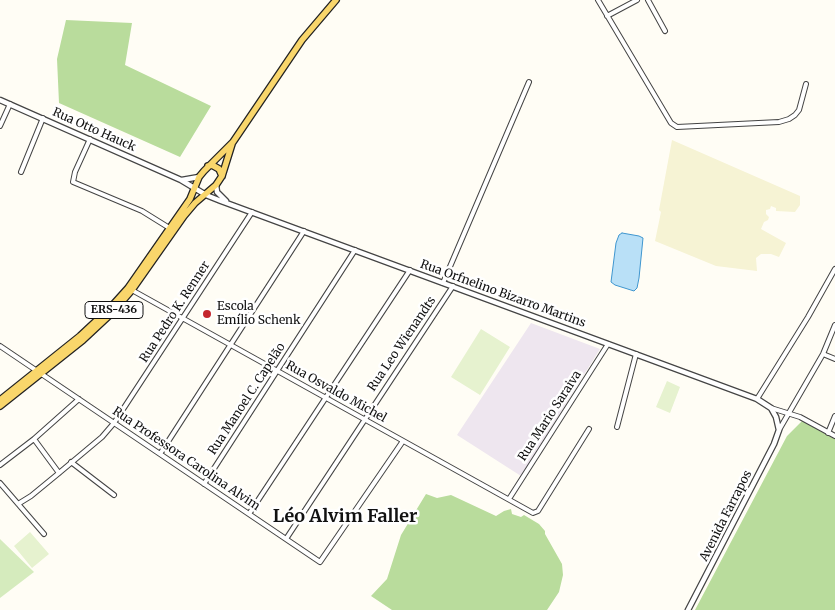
<!DOCTYPE html>
<meta charset="utf-8">
<style>
body{margin:0}
canvas{display:block;background:#fffdf5}
</style>
<canvas width="835" height="610"></canvas>
<script>
const context = document.querySelector('canvas').getContext('2d');
context.lineJoin = 'round';
function fill(path, color) { context.fillStyle = color; context.fill(path, 'evenodd'); }
const toPath = rows => new Path2D(rows.map(r => 'M' + r).join(''));
function strokePath(path, color, width, dash) { context.strokeStyle = color; context.lineWidth = width; context.lineCap = dash ? 'butt' : 'round'; context.setLineDash(dash || []); context.stroke(path); }
function write(font, color, halo, rows, align = 'center') {
  context.font = font + ' Merriweather,serif'; context.lineWidth = 5; context.setLineDash([]); context.textBaseline = 'middle'; context.strokeStyle = halo; context.fillStyle = color; for (const [text, x, y, turn = 0] of rows) {
    context.save(); context.translate(x, y); context.rotate((+turn || 0) * Math.PI / 180); context.textAlign = isNaN(turn) ? turn : align; if (halo) context.strokeText(text, 0, 0); context.fillText(text, 0, 0); context.restore();
  }
}
fill(toPath([
 [531,323,600,349,521,476,457,435]
]), '#eee6ef');
fill(toPath([
 [672,140,800,196,800,205,795,212,776,211,776,208,771,206,770,209,766,210,766,214,769,217,768,220,764,222,761,229,786,243,779,257,771,254,761,254,756,258,757,271,716,266,655,241,661,212,659,210]
]), '#f6f3d4');
fill(toPath([
 [0,539,34,572,0,598]
]), '#d5ebbd');
fill(toPath([
 [66,20,132,23,125,65,211,106,180,157,59,103,57,59],
 [802,421,835,439,835,610,695,610,787,436],
 [426,494,437,498,451,495,496,516,504,511,511,509,512,514,521,517,524,515,539,524,545,531,545,534,562,564,563,575,559,592,547,610,392,610,371,596,387,579,401,535]
]), '#b9dc9c');
fill(toPath([
 [481,329,510,347,480,395,451,377],
 [667,381,680,387,670,413,656,407],
 [30,532,49,554,32,568,14,546]
]), '#e6f2cf');
const water = toPath([
 [622,233,639,236,643,238,639,278,637,288,634,291,615,285,611,282,616,243,619,235,622,233]
]);
fill(water, '#b9e0f7');
strokePath(water, '#3f96cf', 1);
const minor = toPath([
 [598,0,671,123,677,127,779,122,789,119,795,115,799,110,806,84],
 [648,0,665,31],
 [607,16,637,0],
 [0,126,10,104],
 [90,139,75,172,73,182,142,211,171,229],
 [21,172,43,118],
 [443,283,529,82],
 [130,289,533,513,538,511,589,429],
 [0,346,320,562,403,441],
 [823,354,835,359],
 [757,399,808,317,835,269],
 [771,408,800,417,835,436],
 [617,427,636,354],
 [779,430,823,354,835,325],
 [828,433,835,416],
 [34,439,59,473],
 [160,454,304,231],
 [71,462,114,495],
 [0,465,34,439,79,399],
 [0,483,44,534],
 [204,484,355,250],
 [509,499,608,344],
 [18,504,31,496,59,473,102,437,114,423,252,212],
 [249,514,410,270],
 [286,539,453,286]
]);
const tertiary = toPath([
 [0,100,181,180,206,195,221,201,757,399,771,408,776,417,779,430,774,444,688,610],
 [182,180,199,177],
 [216,185,217,192,226,201]
]);
const primary = toPath([
 [208,166,212,165,219,169,222,176],
 [0,400,80,336,110,308,128,288,190,199,199,177,204,171,233,142,302,40,336,0],
 [0,406,83,340,113,312,132,290,184,216,195,203,216,185,222,176,232,144]
]);
strokePath(minor, '#444', 6);
strokePath(tertiary, '#444', 7);
strokePath(primary, '#222', 8);
strokePath(minor, '#fff', 4);
strokePath(tertiary, '#fff', 4.5);
strokePath(primary, '#f9d66b', 5.5);
for (const [x, y, r, color] of [
 [207,314,5,"#c4262e"]
]) { const dot = new Path2D(); dot.arc(x, y, r, 0, 2 * Math.PI); context.fillStyle = color; context.fill(dot); strokePath(dot, '#fff', 2); }
for (const [x, y, w] of [
 [114,310,58]
]) { const box = new Path2D(); box.roundRect(x - w / 2, y - 8.5, w, 17, 4); context.fillStyle = '#fff'; context.fill(box); strokePath(box, '#111', 1); }
write('bold 11px', '#111', null, [
 ["ERS-436",114,310]
]);
write('12px', '#111', '#fff', [
 ["Rua Otto Hauck",94,130,24],
 ["Rua Orfnelino Bizarro Martins",503,294,20],
 ["Rua Pedro K. Renner",175,312,-57],
 ["Rua Leo Wienandts",402,344,-56],
 ["Rua Osvaldo Michel",336,392,29],
 ["Rua Manoel C. Capelão",247,399,-57],
 ["Rua Mario Saraiva",550,416,-57],
 ["Rua Professora Carolina Alvim",186,459,34],
 ["Avenida Farrapos",726,516,-63]
]);
write('12px', '#111', '#fff', [
 ["Escola",217,307],
 ["Emílio Schenk",217,321]
], 'left');
write('bold 18px', '#111', '#fff', [
 ["Léo Alvim Faller",345,517]
]);
</script>
